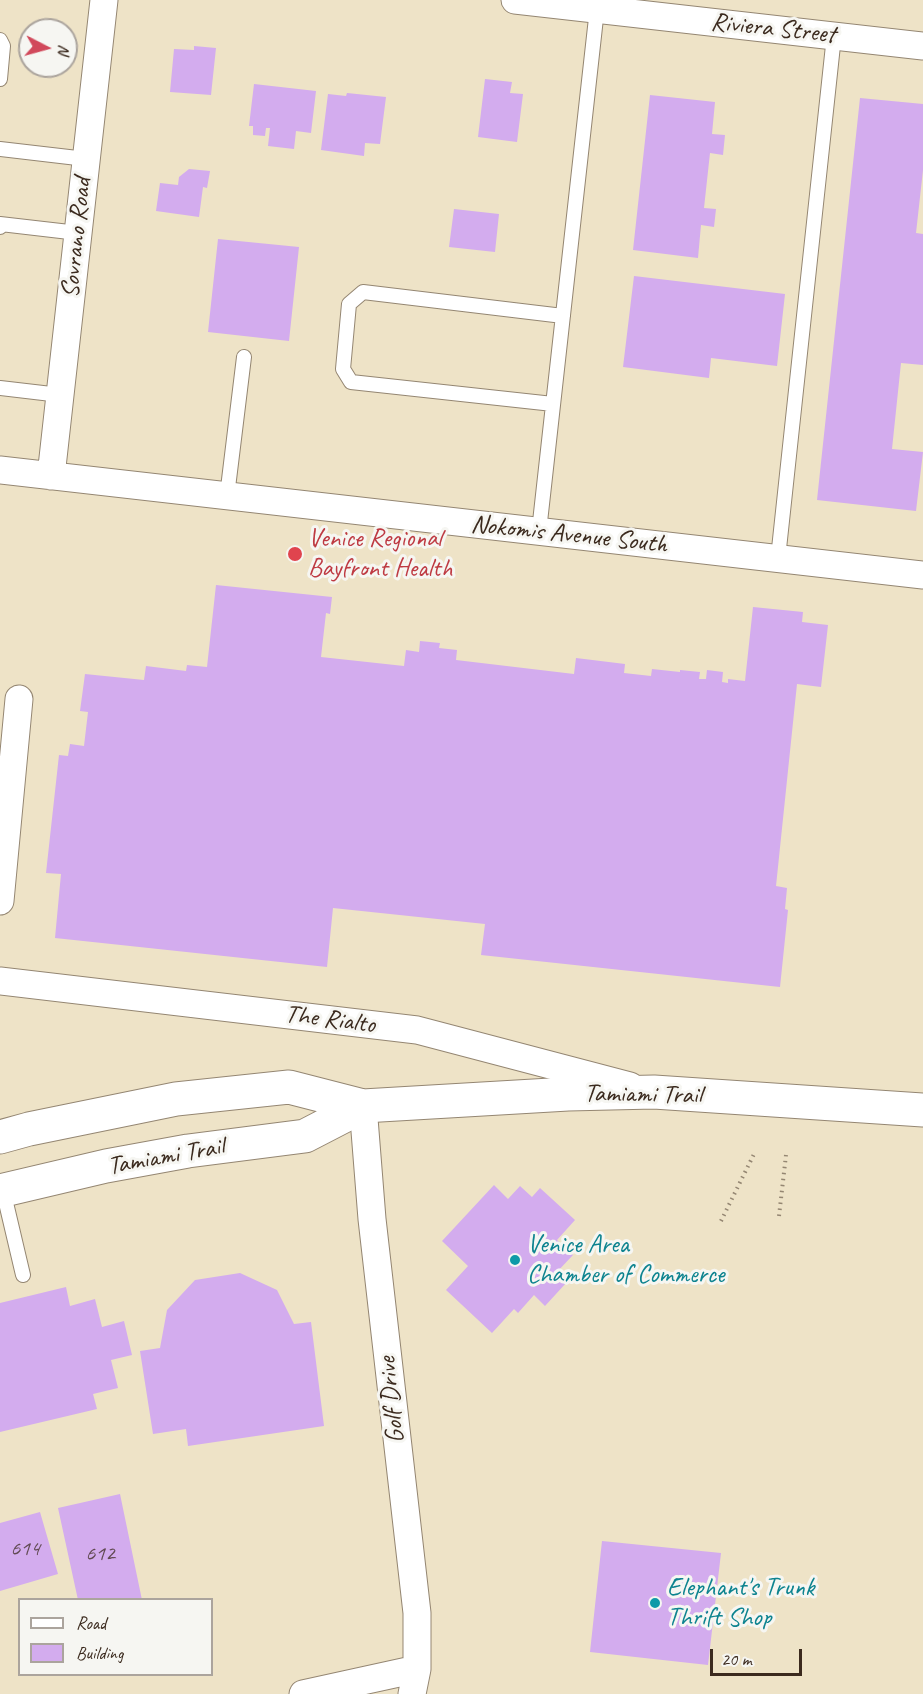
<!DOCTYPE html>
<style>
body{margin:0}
#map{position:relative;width:923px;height:1694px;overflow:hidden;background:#eee3c7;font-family:Caveat,sans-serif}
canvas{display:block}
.legend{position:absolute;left:18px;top:1598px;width:195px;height:78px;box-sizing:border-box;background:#f6f6f2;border:2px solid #aba49d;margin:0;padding:8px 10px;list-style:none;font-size:18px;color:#3b2a1e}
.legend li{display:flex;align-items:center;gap:12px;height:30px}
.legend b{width:30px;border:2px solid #aba49d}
.north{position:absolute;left:18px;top:18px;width:60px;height:60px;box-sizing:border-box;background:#f6f6f2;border:2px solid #aba49d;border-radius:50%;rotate:96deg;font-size:16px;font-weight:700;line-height:24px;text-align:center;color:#3b2a1e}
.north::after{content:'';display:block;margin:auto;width:21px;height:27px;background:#d1495b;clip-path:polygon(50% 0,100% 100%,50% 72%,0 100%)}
.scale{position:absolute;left:710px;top:1649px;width:92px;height:27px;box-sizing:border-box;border:3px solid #3b2a1e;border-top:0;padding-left:8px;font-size:18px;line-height:21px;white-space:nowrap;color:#3b2a1e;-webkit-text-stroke:4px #f6f6f2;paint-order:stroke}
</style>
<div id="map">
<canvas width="923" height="1694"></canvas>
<ul class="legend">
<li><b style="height:8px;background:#fff"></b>Road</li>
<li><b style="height:16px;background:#d3acee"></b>Building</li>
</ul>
<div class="north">N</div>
<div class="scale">20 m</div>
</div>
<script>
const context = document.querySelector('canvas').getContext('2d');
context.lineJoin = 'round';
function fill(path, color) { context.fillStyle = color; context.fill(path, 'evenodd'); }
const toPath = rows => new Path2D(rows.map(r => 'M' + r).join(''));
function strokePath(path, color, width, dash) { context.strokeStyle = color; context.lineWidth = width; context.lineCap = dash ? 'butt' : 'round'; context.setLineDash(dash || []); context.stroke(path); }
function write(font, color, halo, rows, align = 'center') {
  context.font = font + ' Caveat,sans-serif'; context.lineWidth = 6; context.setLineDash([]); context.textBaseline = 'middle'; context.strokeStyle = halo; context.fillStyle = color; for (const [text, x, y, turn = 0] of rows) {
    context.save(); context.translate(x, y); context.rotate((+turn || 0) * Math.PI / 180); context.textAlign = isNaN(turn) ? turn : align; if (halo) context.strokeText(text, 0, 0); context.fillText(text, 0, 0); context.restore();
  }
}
fill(toPath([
 [194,46,216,48,211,95,170,92,174,49,194,50],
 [485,79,512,82,510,93,523,94,517,142,478,137],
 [254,84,316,91,311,133,296,131,294,149,268,146,270,128,266,128,265,136,253,135,253,126,249,126],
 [347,93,386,97,380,144,365,143,364,156,321,150,328,94,346,96],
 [650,95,715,102,712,134,725,135,723,155,710,153,704,208,716,209,714,227,701,225,698,258,633,250],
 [860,98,923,104,923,170,916,233,923,234,923,365,901,363,892,449,923,452,916,511,817,500],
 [189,169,210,171,207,188,203,187,199,217,156,211,160,183,178,185,179,177],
 [454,209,499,214,495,252,449,247],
 [218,239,299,247,289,341,208,332],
 [634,276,785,294,777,366,711,358,709,378,623,367],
 [216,585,332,597,330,614,326,613,321,657,404,666,406,650,419,652,420,641,440,643,439,648,457,650,456,660,574,674,576,658,625,664,624,673,651,676,652,669,680,672,680,670,700,672,699,679,706,679,707,670,723,672,722,682,728,683,728,679,745,681,753,607,803,612,802,622,828,625,821,687,797,684,776,886,787,888,785,909,788,910,780,987,481,955,485,924,333,908,327,967,55,938,61,874,46,873,59,755,68,756,70,744,84,746,88,712,80,711,85,674,144,680,146,666,186,671,187,665,207,667],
 [494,1185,508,1199,520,1186,532,1197,540,1188,575,1220,557,1240,573,1255,556,1273,567,1282,545,1306,534,1295,518,1313,514,1309,492,1333,446,1290,468,1266,442,1241],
 [240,1273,277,1290,294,1324,311,1322,324,1426,188,1446,186,1429,153,1434,140,1351,160,1348,167,1310,195,1280],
 [66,1287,70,1306,95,1299,102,1327,124,1321,132,1355,111,1360,118,1388,93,1394,97,1409,0,1432,0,1303],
 [120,1494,142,1600,78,1600,58,1508],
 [40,1512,58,1574,0,1591,0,1523],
 [602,1541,721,1553,708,1665,590,1652]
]), '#d3acee');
const lane = toPath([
 [0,40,3,46,0,79],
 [0,149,86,159],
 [0,227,0,224,78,233],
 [0,388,60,395],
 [553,404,351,382,343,369,349,304,363,292,563,316],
 [227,496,244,357],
 [539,531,597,9],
 [778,558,834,36],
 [3,1190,23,1275]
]);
const street = toPath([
 [515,0,923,46],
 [0,470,923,575],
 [51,476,104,0],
 [0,901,19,699],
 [0,981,417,1030,630,1086],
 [363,1106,372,1219,417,1613,417,1669,412,1694],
 [303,1694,417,1669]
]);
const primary = toPath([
 [0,1137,29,1129,176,1099,289,1087,363,1106,568,1094,654,1092,923,1110],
 [0,1191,106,1166,188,1151,305,1136,363,1106]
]);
strokePath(lane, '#948672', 16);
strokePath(street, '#948672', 29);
strokePath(primary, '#948672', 35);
strokePath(toPath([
 [779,1216,786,1155],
 [721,1221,755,1152]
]), '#948672', 4, [1.5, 4.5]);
strokePath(lane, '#fff', 14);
strokePath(street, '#fff', 27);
strokePath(primary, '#fff', 33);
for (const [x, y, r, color] of [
 [295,554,8,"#e0444e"],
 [515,1260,6,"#0f9aa8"],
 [655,1603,6,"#0f9aa8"]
]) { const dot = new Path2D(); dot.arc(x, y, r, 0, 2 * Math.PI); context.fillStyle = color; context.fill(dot); strokePath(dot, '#f6f6f2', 2); }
write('22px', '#614a52', null, [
 ["614",25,1549],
 ["612",100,1554]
]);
write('26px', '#3b2a1e', '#f6f6f2', [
 ["Riviera Street",773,29,6],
 ["Sovrano Road",77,238,-84],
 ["Nokomis Avenue South",569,535,6],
 ["The Rialto",330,1020,7],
 ["Tamiami Trail",643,1095,1],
 ["Tamiami Trail",166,1157,-10],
 ["Golf Drive",392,1400,-96]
]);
write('26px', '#be3a42', '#f6f6f2', [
 ["Venice Regional",308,539],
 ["Bayfront Health",308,569]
], 'left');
write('26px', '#0d838f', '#f6f6f2', [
 ["Venice Area",527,1245],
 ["Chamber of Commerce",527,1275],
 ["Elephant's Trunk",667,1588],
 ["Thrift Shop",667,1618]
], 'left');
</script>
